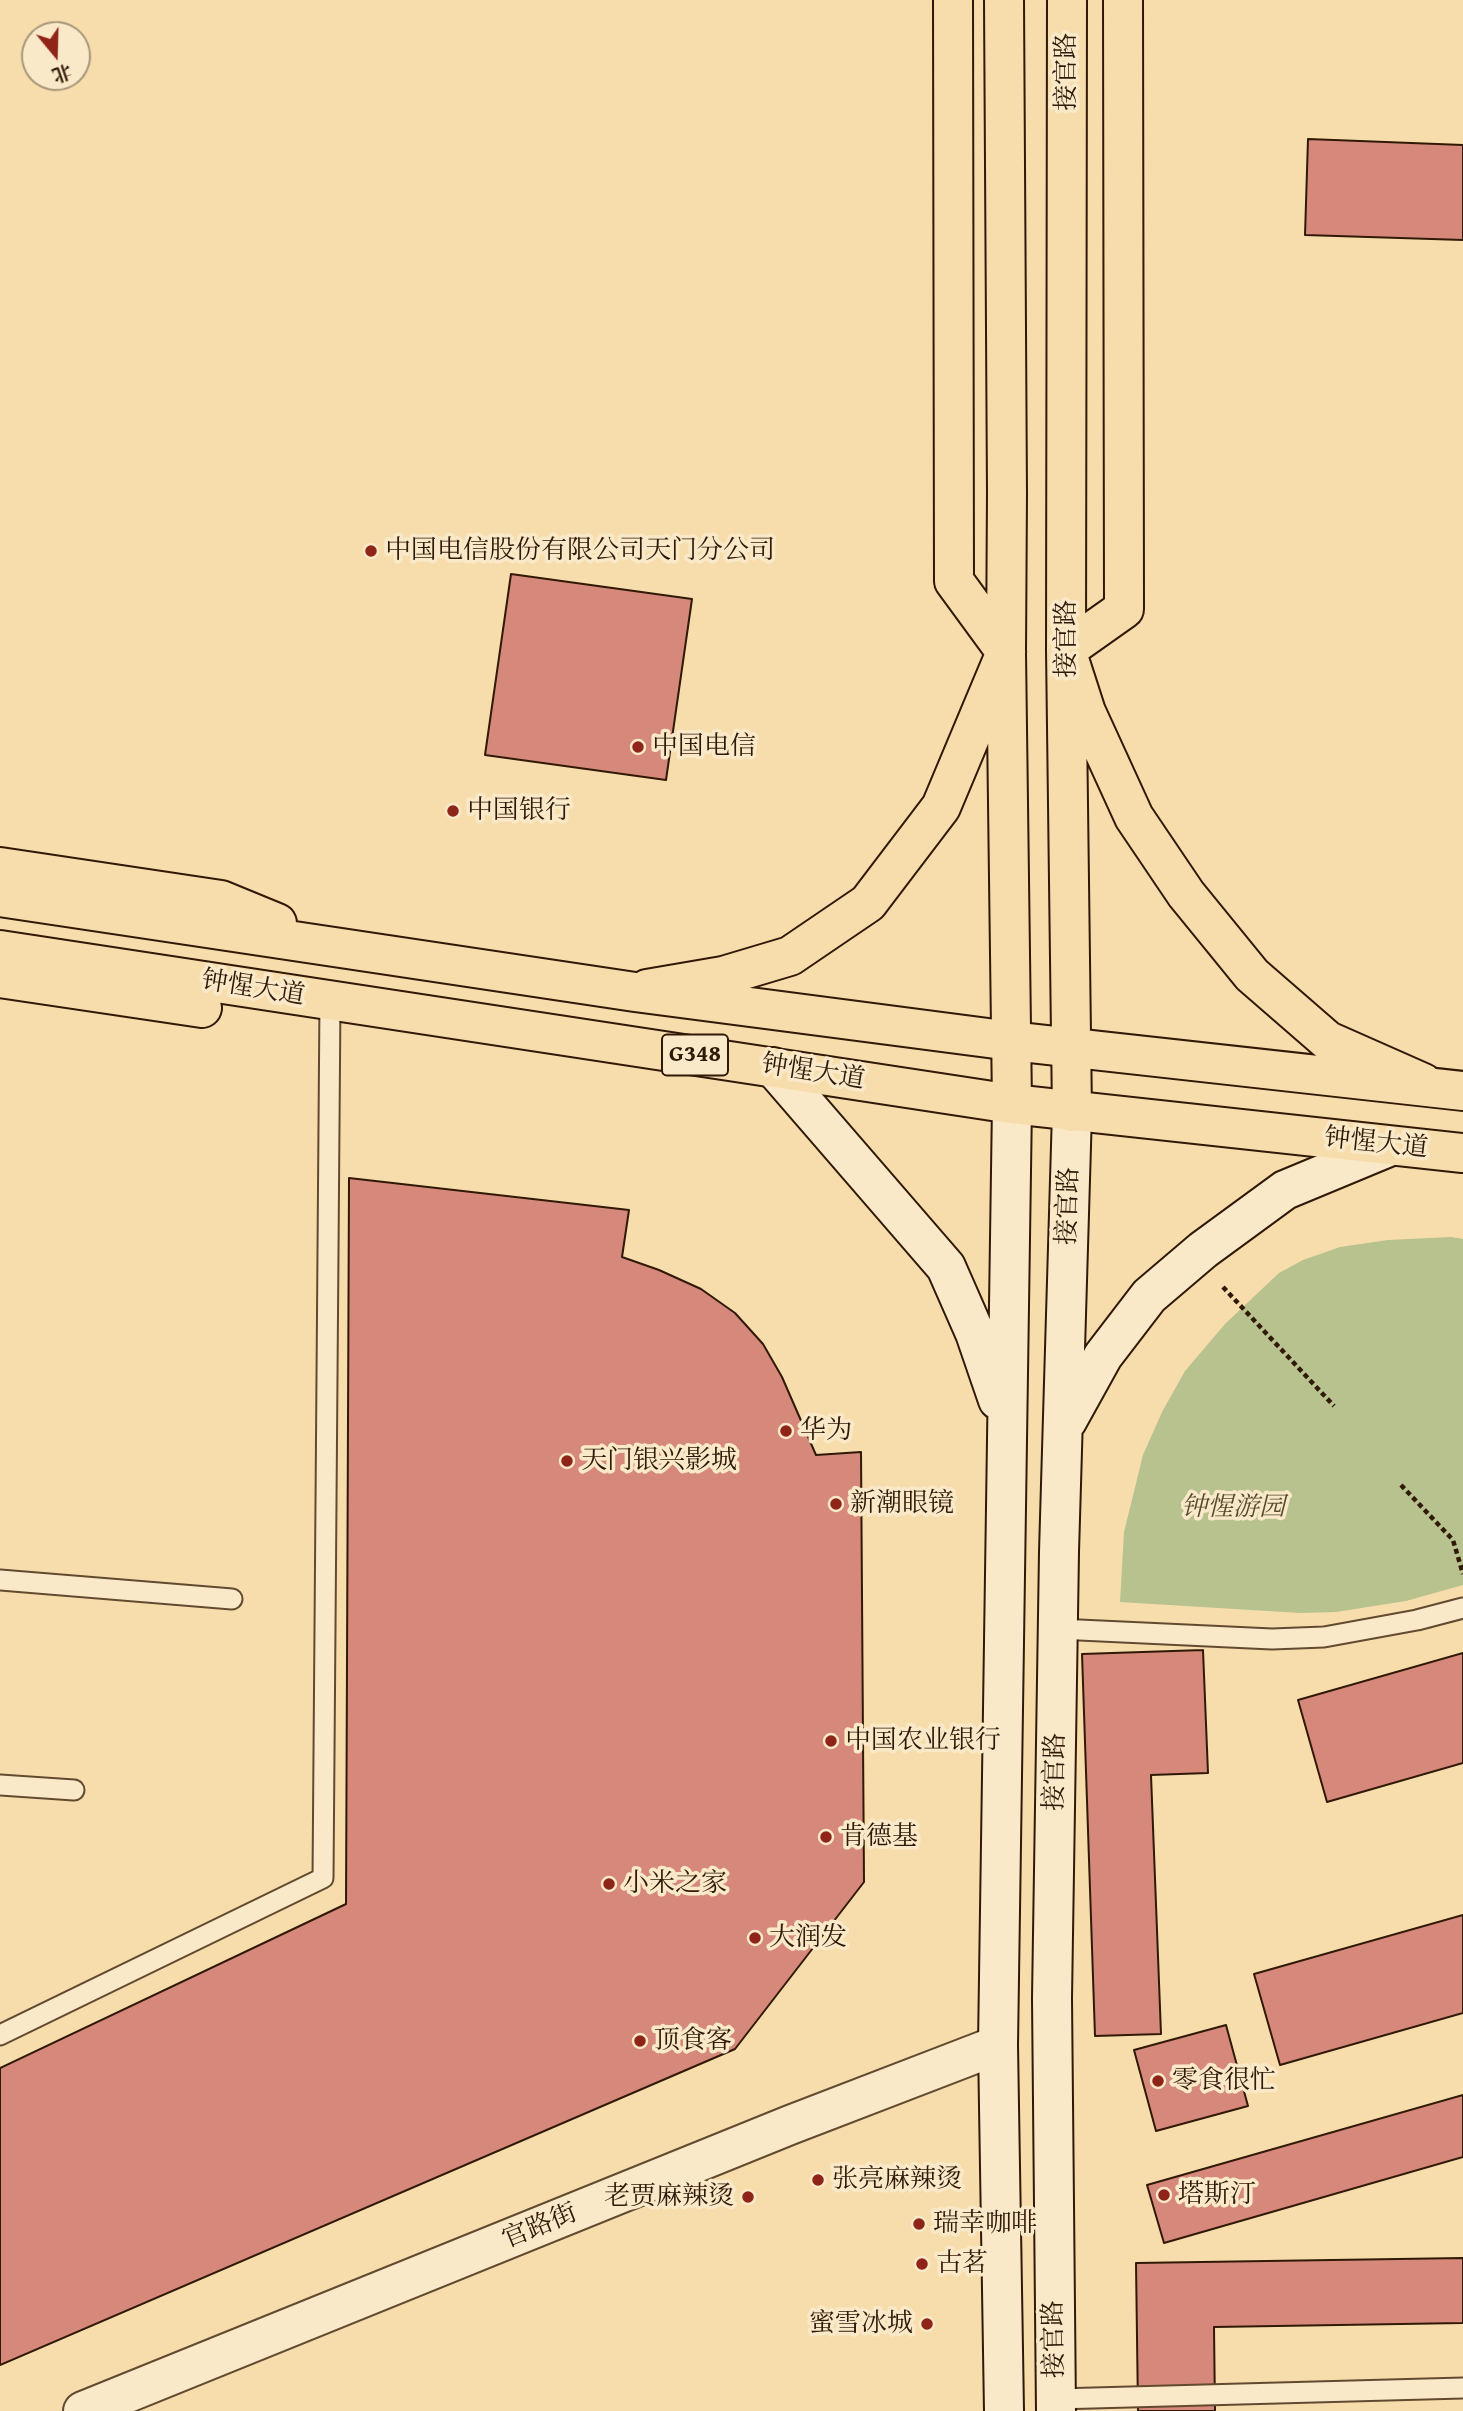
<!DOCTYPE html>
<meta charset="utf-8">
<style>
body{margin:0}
#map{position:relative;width:1463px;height:2411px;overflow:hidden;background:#f7ddac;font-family:"Gentium Book Plus","Noto Serif SC",serif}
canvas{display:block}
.north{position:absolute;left:21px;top:21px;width:70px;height:70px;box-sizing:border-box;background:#fae9c9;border:2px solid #a9967b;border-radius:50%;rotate:161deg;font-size:19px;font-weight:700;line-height:28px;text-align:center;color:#301907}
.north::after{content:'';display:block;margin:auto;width:24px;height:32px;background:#8f2418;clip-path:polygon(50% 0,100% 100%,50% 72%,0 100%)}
</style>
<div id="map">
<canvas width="1463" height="2411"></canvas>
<div class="north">北</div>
</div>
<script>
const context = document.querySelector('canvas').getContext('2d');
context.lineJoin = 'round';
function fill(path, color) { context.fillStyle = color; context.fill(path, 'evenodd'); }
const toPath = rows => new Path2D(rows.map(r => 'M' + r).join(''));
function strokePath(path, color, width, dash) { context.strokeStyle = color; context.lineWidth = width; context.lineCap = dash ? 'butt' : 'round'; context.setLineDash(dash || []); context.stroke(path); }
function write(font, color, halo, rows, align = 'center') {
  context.font = font + ' "Gentium Book Plus","Noto Serif SC",serif'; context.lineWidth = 7; context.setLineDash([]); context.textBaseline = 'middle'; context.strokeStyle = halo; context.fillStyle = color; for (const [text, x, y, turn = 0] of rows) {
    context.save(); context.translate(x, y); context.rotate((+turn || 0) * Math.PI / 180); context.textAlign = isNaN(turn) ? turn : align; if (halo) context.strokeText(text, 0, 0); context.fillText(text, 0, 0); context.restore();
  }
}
fill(toPath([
 [1451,1237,1463,1239,1463,1585,1406,1601,1336,1612,1300,1613,1120,1602,1124,1532,1143,1455,1162,1412,1185,1371,1225,1324,1279,1273,1303,1260,1340,1247,1388,1240]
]), '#b7c28e');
const building = toPath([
 [1308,139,1463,145,1463,240,1305,235,1308,139],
 [511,574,692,599,666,780,485,755,511,574],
 [349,1178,629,1210,622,1257,659,1270,701,1289,735,1313,763,1344,782,1377,816,1455,861,1452,864,1882,735,2049,0,2365,0,2068,346,1904,349,1178],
 [1203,1650,1208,1773,1151,1775,1161,2034,1095,2036,1082,1654,1203,1650],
 [1463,1653,1463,1763,1327,1802,1298,1700,1463,1653],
 [1463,1915,1463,2013,1280,2065,1254,1974,1463,1915],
 [1226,2025,1248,2106,1156,2131,1134,2050,1226,2025],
 [1463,2095,1463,2157,1164,2243,1147,2185,1463,2095],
 [1463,2258,1463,2323,1214,2327,1215,2411,1138,2411,1136,2263,1463,2258]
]);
fill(building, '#d6887a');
strokePath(building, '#301907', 2);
const service = toPath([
 [0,1580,232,1599],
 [1058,1629,1272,1639,1324,1637,1417,1620,1463,1608],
 [0,1785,74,1790],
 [0,2035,323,1878,330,1000],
 [1056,2399,1463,2388]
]);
const minor = toPath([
 [83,2411,790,2125,998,2045]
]);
const secondary = toPath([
 [773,1067,946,1267,975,1333,998,1400],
 [1067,1421,1103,1356,1149,1296,1203,1250,1285,1190,1391,1146],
 [1004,2411,998,2045,1012,1104],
 [1056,2411,1052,1998,1059,1552,1072,1112]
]);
const primary = toPath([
 [1004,0,1007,493,1006,652,1012,1104],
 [1067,0,1066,650,1072,1112],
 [1123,0,1124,609,1066,650,1086,712,1134,817,1186,894,1252,975,1328,1041,1423,1083],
 [647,989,723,976,790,956,868,903,941,807,1006,652,954,581,953,0]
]);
const trunk = toPath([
 [0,867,221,900,277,923],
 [0,897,635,992,1011,1041,1463,1091],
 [0,950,1012,1104,1463,1153],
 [0,978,202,1008]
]);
strokePath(service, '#624a30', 23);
strokePath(minor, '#624a30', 42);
strokePath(secondary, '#301907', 42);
strokePath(primary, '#301907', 42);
strokePath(trunk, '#301907', 42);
strokePath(toPath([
 [1223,1287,1334,1406],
 [1401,1485,1453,1540,1463,1574]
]), '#301907', 4.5, [5, 3.5]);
strokePath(service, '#fae9c9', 19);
strokePath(minor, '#fae9c9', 38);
strokePath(secondary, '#fae9c9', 38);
strokePath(primary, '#f7ddac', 38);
strokePath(trunk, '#f7ddac', 38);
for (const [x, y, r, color] of [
 [371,551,7,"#8f2418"],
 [638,747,7,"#8f2418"],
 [453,811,7,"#8f2418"],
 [786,1431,7,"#8f2418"],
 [567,1461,7,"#8f2418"],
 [836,1504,7,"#8f2418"],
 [831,1741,7,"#8f2418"],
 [826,1837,7,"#8f2418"],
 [609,1884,7,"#8f2418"],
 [755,1938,7,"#8f2418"],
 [640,2041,7,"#8f2418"],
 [1158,2081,7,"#8f2418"],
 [818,2180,7,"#8f2418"],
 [1164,2195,7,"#8f2418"],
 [748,2197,7,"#8f2418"],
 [919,2224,7,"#8f2418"],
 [922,2264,7,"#8f2418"],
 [927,2324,7,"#8f2418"]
]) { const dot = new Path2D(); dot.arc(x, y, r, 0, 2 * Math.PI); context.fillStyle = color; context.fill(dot); strokePath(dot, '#fae9c9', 2.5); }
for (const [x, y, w] of [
 [695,1055,66]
]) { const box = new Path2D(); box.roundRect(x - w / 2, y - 20.5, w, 41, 5); context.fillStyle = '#fae9c9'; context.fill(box); strokePath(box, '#301907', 2); }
write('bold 24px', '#301907', null, [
 ["G348",695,1055]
]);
write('26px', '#301907', '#fae9c9', [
 ["接官路",1067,72,-90],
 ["接官路",1067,639,-90],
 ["钟惺大道",253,989,9],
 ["钟惺大道",813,1073,9],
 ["钟惺大道",1376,1144,6],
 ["接官路",1069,1206,-88],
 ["接官路",1056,1772,-89],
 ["官路街",540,2227,-22],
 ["接官路",1055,2339,-91]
]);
write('26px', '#301907', '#fae9c9', [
 ["中国电信股份有限公司天门分公司",385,551],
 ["中国电信",652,747],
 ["中国银行",467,811],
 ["华为",800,1431],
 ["天门银兴影城",581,1461],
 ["新潮眼镜",850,1504],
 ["中国农业银行",845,1741],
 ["肯德基",840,1837],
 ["小米之家",623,1884],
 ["大润发",769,1938],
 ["顶食客",654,2041],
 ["零食很忙",1172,2081],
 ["张亮麻辣烫",832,2180],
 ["塔斯汀",1178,2195],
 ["老贾麻辣烫",734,2197,"right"],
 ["瑞幸咖啡",933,2224],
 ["古茗",936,2264],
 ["蜜雪冰城",913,2324,"right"]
], 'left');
write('italic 26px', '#584c30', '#fae9c9', [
 ["钟惺游园",1233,1508]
]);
</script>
